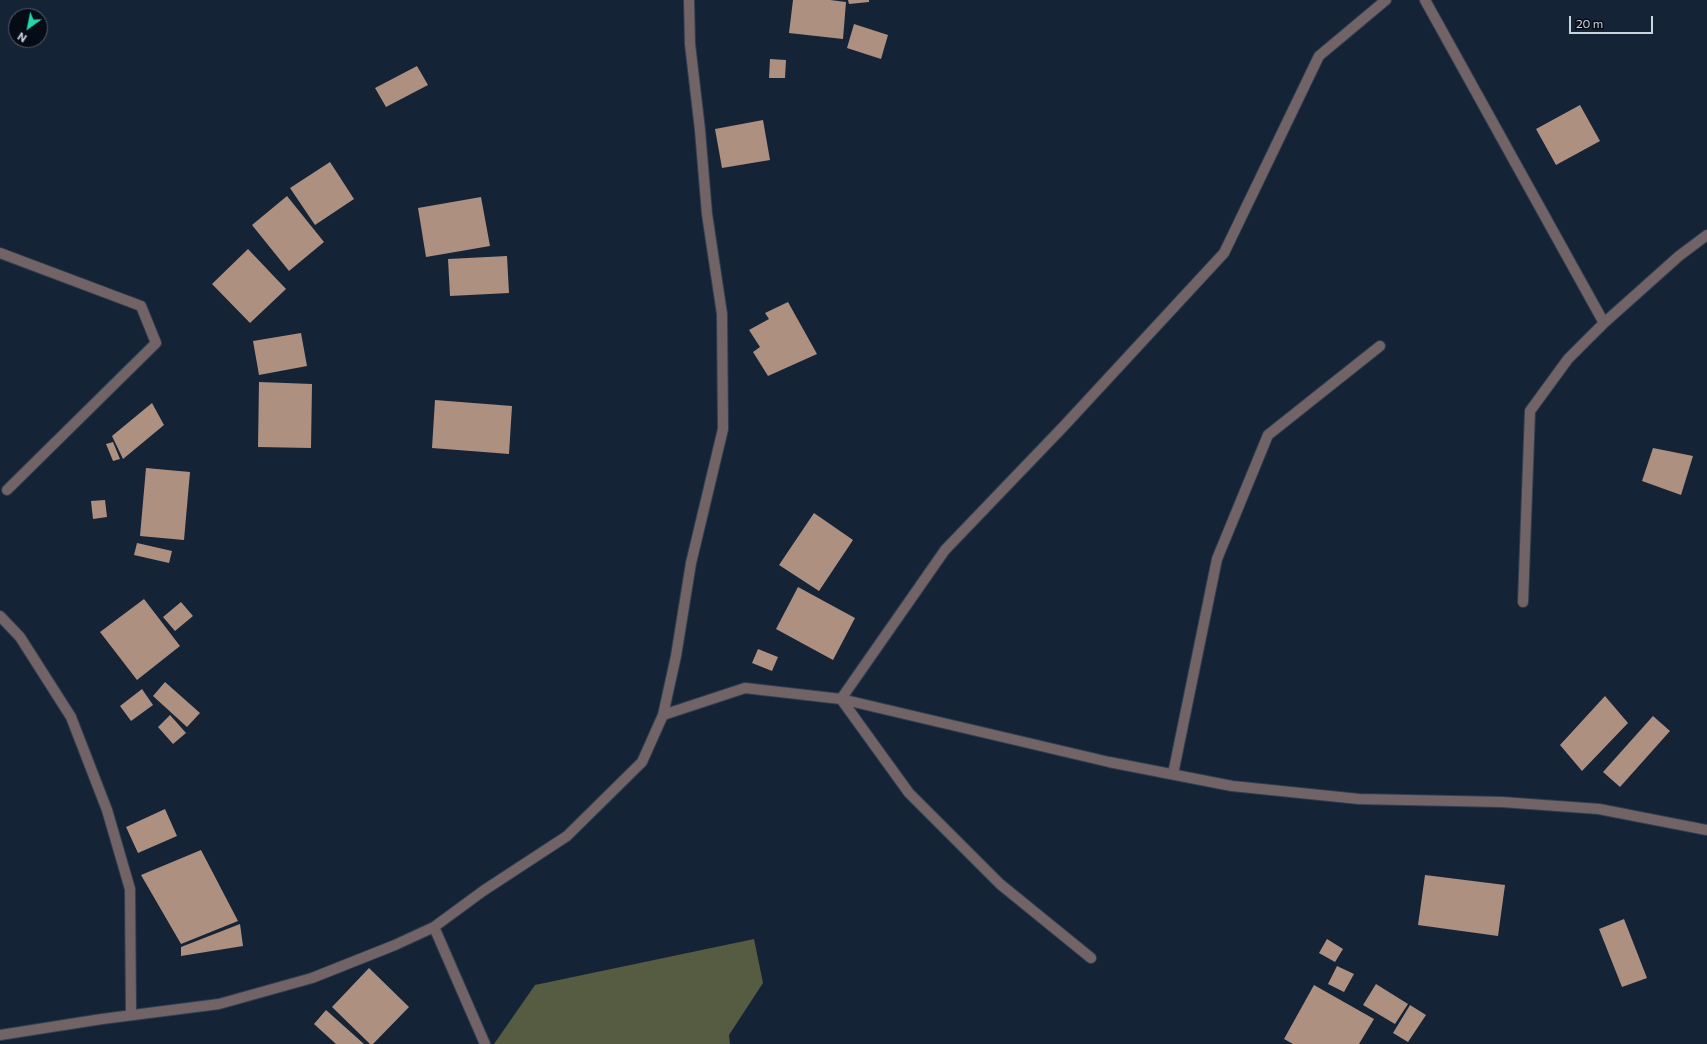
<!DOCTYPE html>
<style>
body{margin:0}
#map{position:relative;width:1707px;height:1044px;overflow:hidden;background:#152336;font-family:Commissioner,sans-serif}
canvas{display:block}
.north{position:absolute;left:8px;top:8px;width:40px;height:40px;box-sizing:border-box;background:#060c15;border:1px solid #545c67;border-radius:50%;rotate:213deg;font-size:11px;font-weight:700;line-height:16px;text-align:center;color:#cad4e1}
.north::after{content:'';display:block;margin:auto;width:14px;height:18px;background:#27d5ad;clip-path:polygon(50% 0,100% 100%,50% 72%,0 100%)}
.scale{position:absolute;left:1569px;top:16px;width:84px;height:18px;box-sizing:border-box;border:2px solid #cad4e1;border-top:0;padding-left:5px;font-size:12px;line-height:14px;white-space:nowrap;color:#cad4e1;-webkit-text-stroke:3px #060c15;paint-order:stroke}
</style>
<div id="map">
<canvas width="1707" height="1044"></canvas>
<div class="north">N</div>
<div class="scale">20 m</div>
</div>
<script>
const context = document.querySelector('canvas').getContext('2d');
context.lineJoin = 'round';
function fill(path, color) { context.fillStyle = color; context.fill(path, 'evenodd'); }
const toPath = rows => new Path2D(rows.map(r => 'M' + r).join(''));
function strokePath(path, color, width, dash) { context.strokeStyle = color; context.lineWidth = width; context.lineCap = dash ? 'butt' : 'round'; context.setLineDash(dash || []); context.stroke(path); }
fill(toPath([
 [754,939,763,983,729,1035,730,1044,494,1044,535,985]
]), '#555c41');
fill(toPath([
 [793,0,830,0,846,2,843,39,789,33],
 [848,0,869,0,869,2,849,4],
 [854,24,888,35,881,59,847,48],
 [770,59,786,60,785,78,769,78],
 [417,66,428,85,386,107,375,88],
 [1580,105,1600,141,1556,165,1536,129],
 [763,120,770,160,722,168,715,129],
 [330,162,354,199,315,225,290,188],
 [287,196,324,242,289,271,252,225],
 [481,197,490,246,426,257,418,208],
 [248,249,286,289,250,323,212,284],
 [507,256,509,293,450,296,448,259],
 [788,302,817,354,768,376,753,352,760,347,749,330,769,319,765,313],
 [301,333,307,366,259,375,253,341],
 [259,382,312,384,311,448,258,447],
 [435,400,512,406,509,454,432,448],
 [152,403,164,425,123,459,112,436],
 [113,442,120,459,113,461,106,444],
 [1653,448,1693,456,1681,495,1642,481],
 [146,468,190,472,184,540,140,536],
 [105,500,107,517,93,519,91,501],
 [814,513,853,540,819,591,779,565],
 [137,543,172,551,169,563,134,555],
 [798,587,855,618,833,660,776,629],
 [144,599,180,646,137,680,100,632],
 [181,602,193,616,175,631,163,617],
 [758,649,778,657,772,671,752,663],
 [165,682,200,713,187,727,153,696],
 [142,689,153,705,131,721,120,706],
 [1605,696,1628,723,1582,771,1560,745],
 [170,715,186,733,173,744,158,727],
 [1653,716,1670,731,1620,787,1603,772],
 [165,809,177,836,138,853,126,827],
 [201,850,238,921,181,944,141,875],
 [1425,875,1505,885,1498,936,1418,925],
 [1624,919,1647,978,1622,987,1599,929],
 [240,924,243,946,181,956,181,947],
 [1327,939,1343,949,1335,962,1319,953],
 [1337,966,1354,974,1344,992,1328,984],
 [369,968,409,1007,373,1044,370,1044,332,1007],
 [1376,984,1408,1004,1395,1024,1363,1005],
 [1314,985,1374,1019,1359,1044,1293,1044,1284,1039],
 [1410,1005,1426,1015,1408,1042,1393,1033],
 [326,1010,364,1044,336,1044,314,1024]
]), '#ae9081');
const minor = toPath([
 [1425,0,1604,323],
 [0,253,141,306,156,343,7,490],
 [1523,602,1530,411,1568,359,1604,323,1679,256,1707,235],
 [0,616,20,637,71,717,107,810,130,889,131,1015],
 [663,715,745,688,841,699,1109,762,1232,786,1359,799,1502,802,1599,809,1707,830],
 [1173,774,1217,559,1268,435,1380,346],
 [434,927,485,1044],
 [1091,958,1000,884,909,793,841,699,945,550,1063,427,1224,253,1319,56,1386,0],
 [0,1035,102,1019,219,1004,312,978,395,945,434,927,483,891,567,836,642,762,663,715,676,656,691,563,723,429,722,314,707,214,700,130,690,44,689,0]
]);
strokePath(minor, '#323f51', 12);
strokePath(minor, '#726466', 10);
</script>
